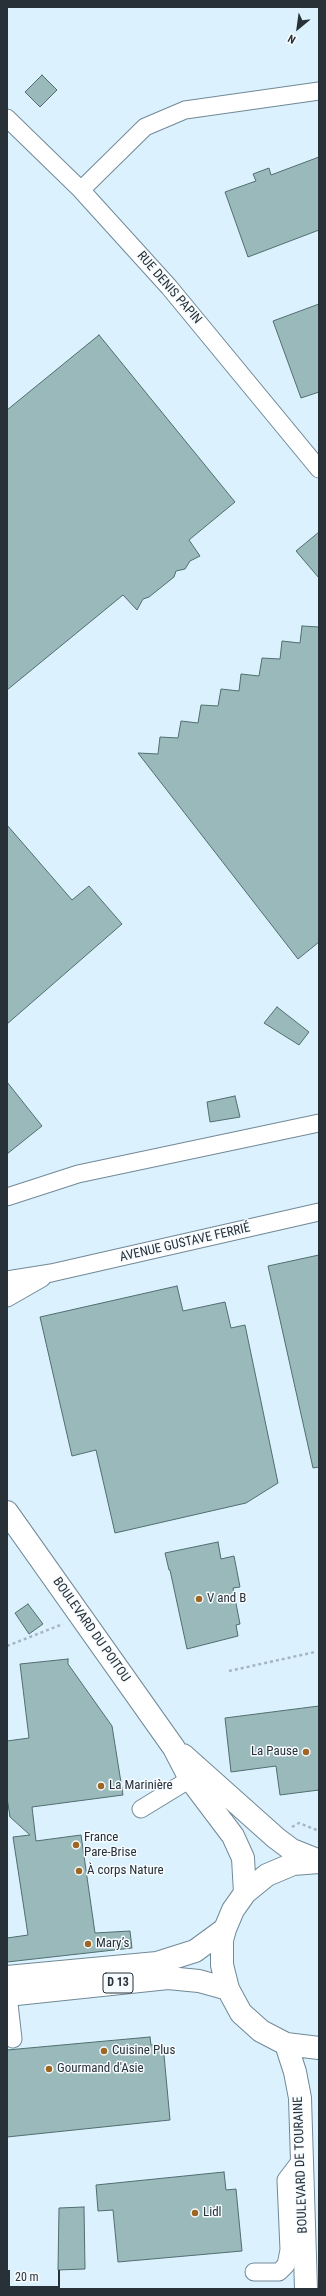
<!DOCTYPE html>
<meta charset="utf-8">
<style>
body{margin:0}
#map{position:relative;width:326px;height:2296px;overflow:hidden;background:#dcf1fe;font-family:"Roboto Condensed",sans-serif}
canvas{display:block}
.frame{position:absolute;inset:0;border:8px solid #273137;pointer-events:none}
.north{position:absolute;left:278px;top:8px;width:40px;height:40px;-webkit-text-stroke:3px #f6fbff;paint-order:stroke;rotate:209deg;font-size:11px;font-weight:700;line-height:16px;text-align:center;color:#273137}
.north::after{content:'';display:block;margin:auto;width:14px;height:18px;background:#273137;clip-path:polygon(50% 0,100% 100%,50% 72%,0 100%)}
.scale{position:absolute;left:8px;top:2270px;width:52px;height:18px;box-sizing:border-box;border:2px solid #273137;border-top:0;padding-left:5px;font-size:12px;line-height:14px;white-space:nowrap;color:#273137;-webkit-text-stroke:3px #f6fbff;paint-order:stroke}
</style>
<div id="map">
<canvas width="326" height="2296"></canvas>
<div class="frame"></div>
<div class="north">N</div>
<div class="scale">20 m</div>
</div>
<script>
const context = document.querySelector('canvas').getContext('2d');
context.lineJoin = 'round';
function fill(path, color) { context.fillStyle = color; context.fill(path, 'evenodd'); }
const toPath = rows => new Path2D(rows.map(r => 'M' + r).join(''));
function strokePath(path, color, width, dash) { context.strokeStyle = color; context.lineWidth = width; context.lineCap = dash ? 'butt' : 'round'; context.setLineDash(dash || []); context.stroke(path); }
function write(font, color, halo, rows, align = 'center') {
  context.font = font + ' "Roboto Condensed",sans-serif'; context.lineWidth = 3; context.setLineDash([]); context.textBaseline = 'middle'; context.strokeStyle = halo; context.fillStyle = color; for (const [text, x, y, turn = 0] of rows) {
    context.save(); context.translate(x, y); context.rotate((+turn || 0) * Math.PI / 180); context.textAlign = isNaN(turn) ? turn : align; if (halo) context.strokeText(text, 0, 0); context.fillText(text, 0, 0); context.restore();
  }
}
const building = toPath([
 [42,75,57,90,40,107,25,92,42,75],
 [319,157,319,230,248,257,225,192,256,181,253,174,269,168,271,175,319,157],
 [319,304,319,392,301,398,273,321,319,304],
 [99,335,235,502,189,540,200,556,190,561,185,569,176,571,174,577,149,597,143,599,137,610,123,595,7,690,7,410,99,335],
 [319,532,319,578,296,551,319,532],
 [302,626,319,627,319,942,298,959,138,753,158,754,160,737,178,738,181,721,198,723,201,705,218,706,221,689,239,691,241,674,259,676,262,658,280,659,282,641,300,643,302,626],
 [7,825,72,900,89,886,122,924,7,1024,7,825],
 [277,1007,309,1032,299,1045,264,1023,277,1007],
 [7,1082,42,1126,7,1154,7,1082],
 [235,1096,240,1117,210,1122,207,1102,235,1096],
 [319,1255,319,1467,313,1468,268,1266,319,1255],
 [177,1286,183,1311,225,1302,231,1328,245,1325,278,1483,246,1503,115,1533,96,1450,72,1456,40,1317,177,1286],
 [218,1542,221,1559,234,1556,240,1587,233,1588,240,1624,236,1625,238,1636,187,1649,170,1570,169,1570,165,1553,218,1542],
 [28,1604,43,1624,29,1634,15,1613,28,1604],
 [68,1659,68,1664,112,1726,123,1795,32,1807,36,1841,81,1835,95,1933,130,1931,132,1948,7,1962,7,1938,28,1935,13,1837,30,1835,10,1817,7,1798,7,1741,29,1738,20,1664,68,1659],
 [319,1706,319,1790,280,1795,276,1766,231,1772,225,1718,319,1706],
 [150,2037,151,2045,163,2044,170,2120,7,2137,7,2050,150,2037],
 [224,2172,226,2190,236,2189,242,2251,118,2262,113,2210,98,2211,96,2185,224,2172],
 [84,2207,85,2269,58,2270,59,2208,84,2207]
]);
fill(building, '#9ab9bb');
strokePath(building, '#506e70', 1);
const minor = toPath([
 [7,118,81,190,169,287,319,469],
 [81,190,145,127,185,110,319,91],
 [7,1197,78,1174,319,1123],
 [7,1280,51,1273,319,1212],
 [7,1298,42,1278],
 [141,1809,190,1779],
 [8,1995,13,2039],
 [254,2272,279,2272,286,2265,289,2250,286,2180,302,2159]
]);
const major = toPath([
 [7,1512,174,1748,190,1779,233,1836,243,1858,245,1893],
 [183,1755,276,1838,292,1850,317,1860],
 [319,1862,293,1864,267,1875,245,1893,233,1910,225,1929,222,1940,222,1965,228,1989,241,2013,261,2031,286,2044,319,2048],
 [7,1977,157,1963,195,1951,225,1929],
 [7,1995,168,1978,199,1981,228,1989],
 [286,2044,295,2072,300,2098,306,2289]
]);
strokePath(minor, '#718997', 19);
strokePath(major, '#718997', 24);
strokePath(toPath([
 [7,1646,63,1624],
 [229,1671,315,1652],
 [292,1827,299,1823,319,1831]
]), '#a4b6c1', 2.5, [3, 3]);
strokePath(minor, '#fff', 17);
strokePath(major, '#fff', 22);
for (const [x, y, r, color] of [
 [199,1599,4,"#9e6623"],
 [306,1752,4,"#9e6623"],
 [101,1786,4,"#9e6623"],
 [76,1845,4,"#9e6623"],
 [79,1871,4,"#9e6623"],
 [88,1944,4,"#9e6623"],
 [104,2051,4,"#9e6623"],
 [49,2069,4,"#9e6623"],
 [195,2213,4,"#9e6623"]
]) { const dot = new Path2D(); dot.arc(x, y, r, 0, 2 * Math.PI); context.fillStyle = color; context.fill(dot); strokePath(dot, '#f6fbff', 1.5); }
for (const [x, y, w] of [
 [118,1983,30]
]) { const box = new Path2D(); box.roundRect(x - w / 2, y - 10, w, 20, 3); context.fillStyle = '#f6fbff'; context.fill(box); strokePath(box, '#273137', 1); }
write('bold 12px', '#273137', null, [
 ["D 13",118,1983]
]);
write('13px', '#273137', '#f6fbff', [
 ["RUE DENIS PAPIN",169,288,49],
 ["AVENUE GUSTAVE FERRIÉ",185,1243,-13],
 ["BOULEVARD DU POITOU",91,1630,55],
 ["BOULEVARD DE TOURAINE",301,2165,-92]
]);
write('13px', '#273137', '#f6fbff', [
 ["V and B",207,1599],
 ["La Pause",298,1752,"right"],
 ["La Marinière",109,1786],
 ["France",84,1838],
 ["Pare-Brise",84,1853],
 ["À corps Nature",87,1871],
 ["Mary’s",96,1944],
 ["Cuisine Plus",112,2051],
 ["Gourmand d'Asie",57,2069],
 ["Lidl",203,2213]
], 'left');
</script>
